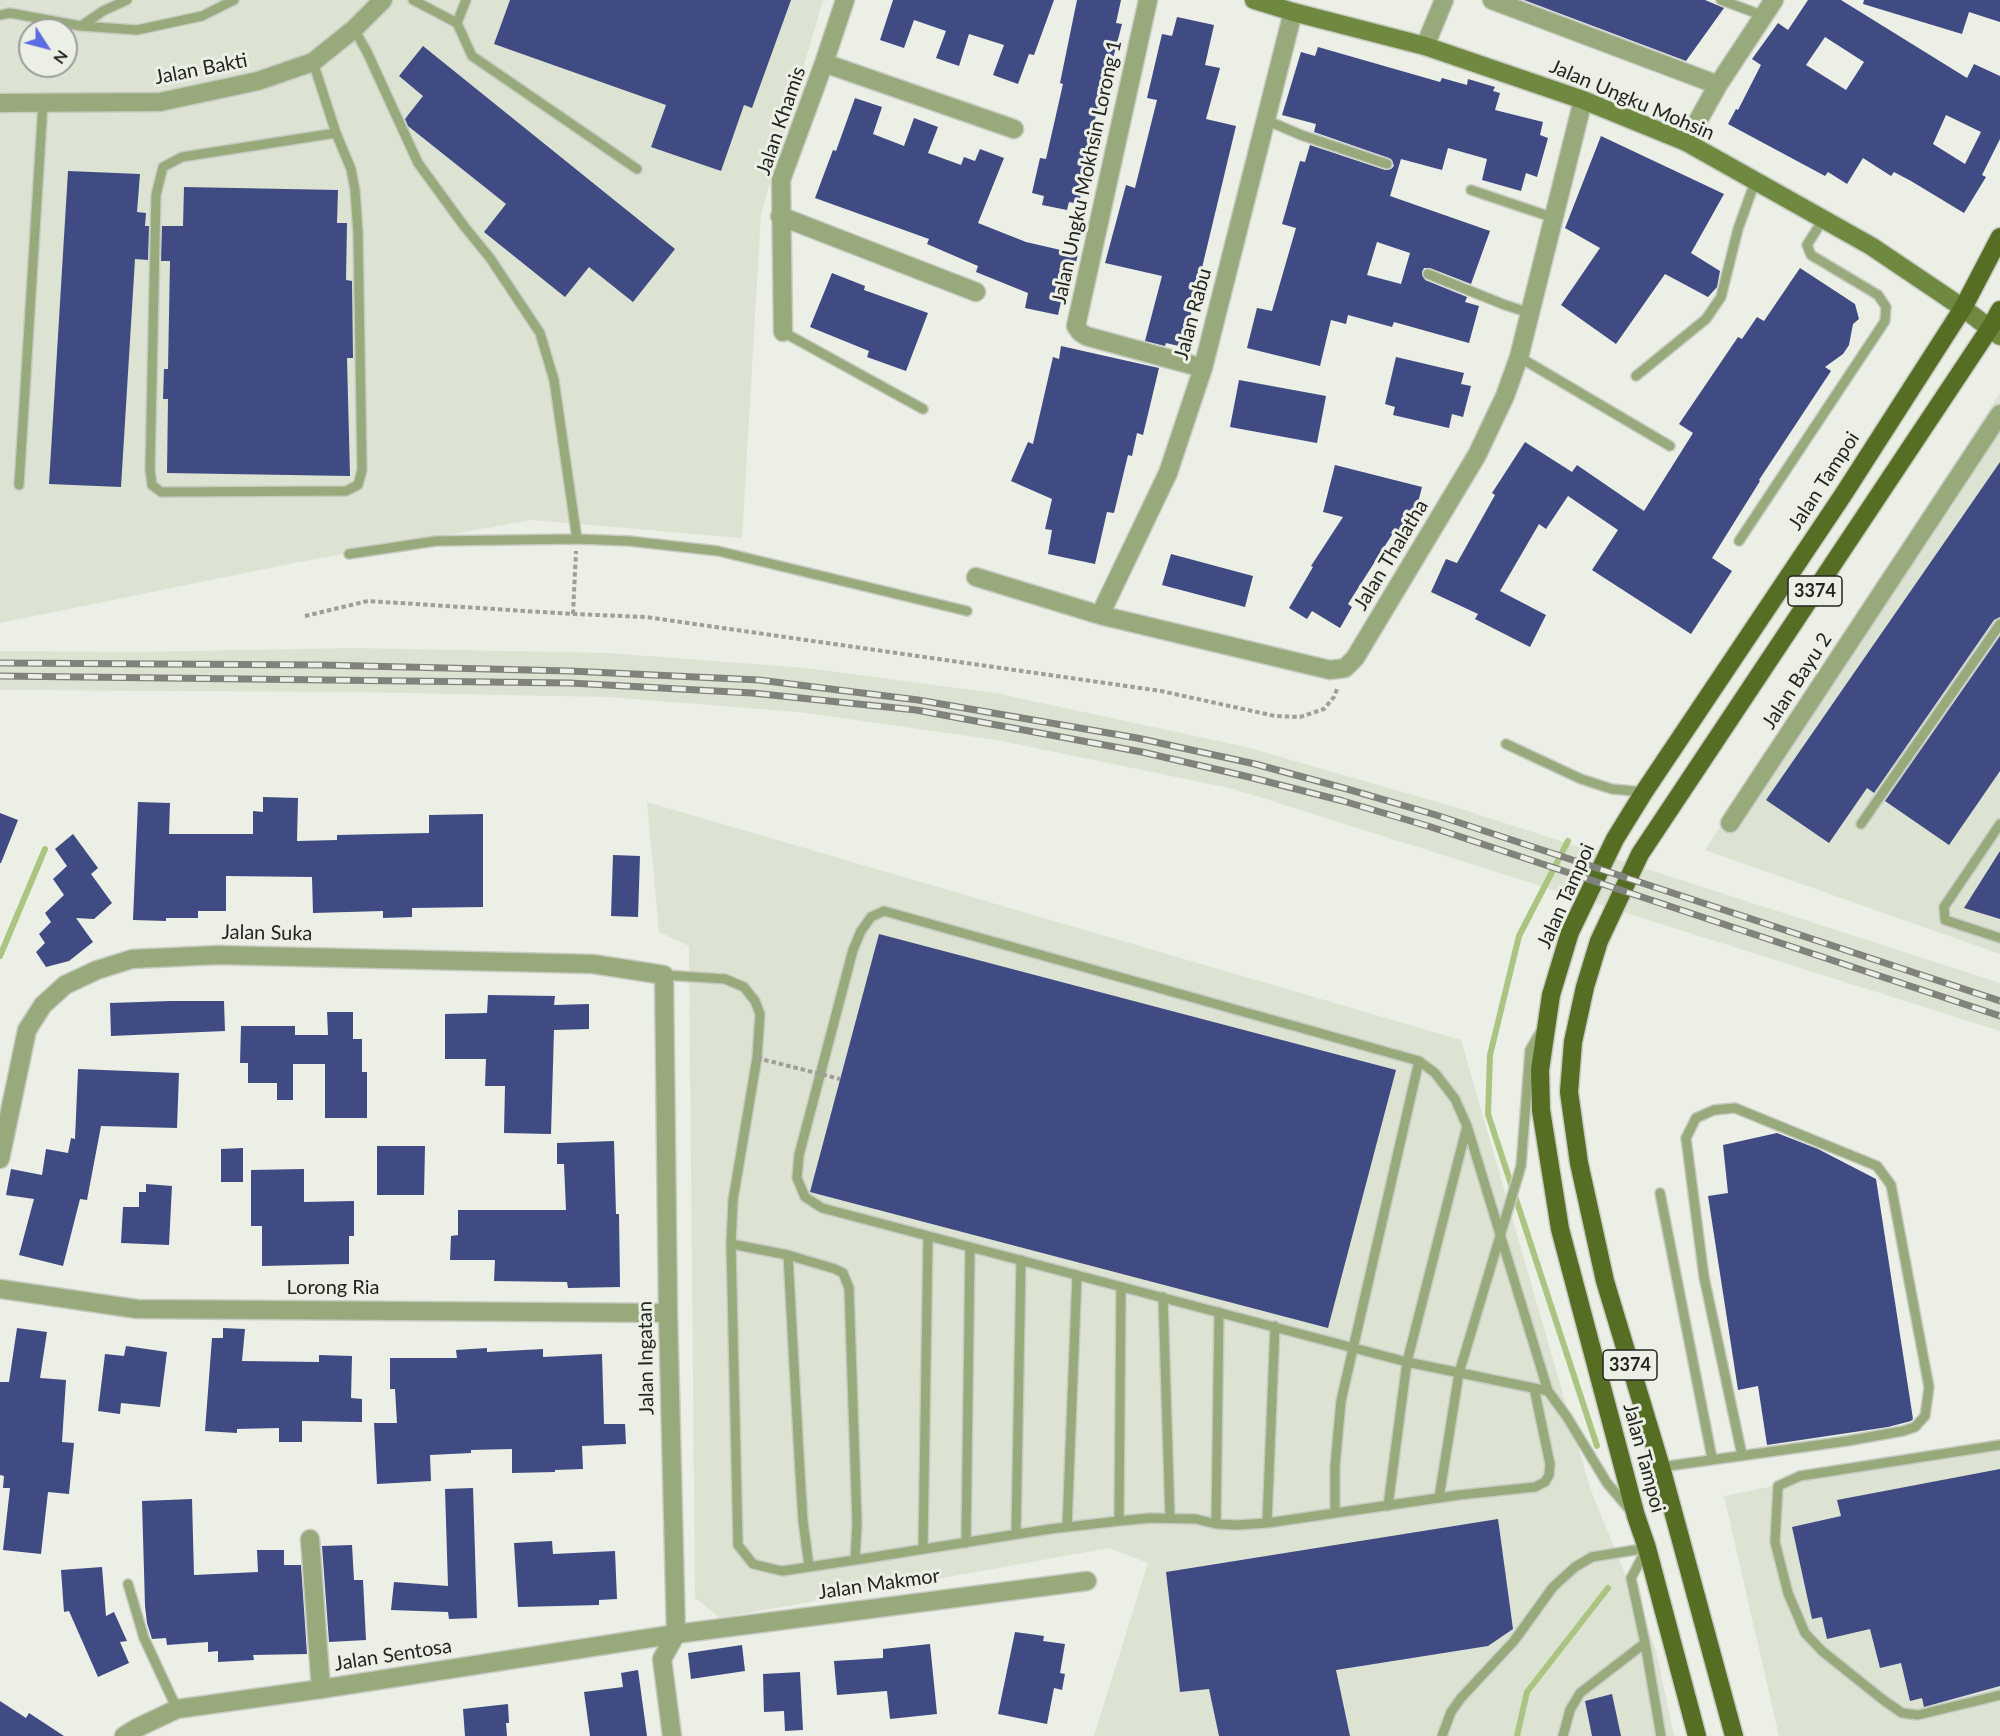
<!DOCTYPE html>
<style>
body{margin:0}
#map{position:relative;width:2000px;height:1736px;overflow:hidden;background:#ebefe5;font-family:Lato,sans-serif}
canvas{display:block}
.north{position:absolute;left:18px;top:18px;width:60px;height:60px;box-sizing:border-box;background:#ebefe5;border:2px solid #9b9e97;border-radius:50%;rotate:126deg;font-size:16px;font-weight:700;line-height:24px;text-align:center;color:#242521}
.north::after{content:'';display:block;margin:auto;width:21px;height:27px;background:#5c6ce3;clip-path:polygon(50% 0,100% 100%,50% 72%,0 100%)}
</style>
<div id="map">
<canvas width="2000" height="1736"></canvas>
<div class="north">N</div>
</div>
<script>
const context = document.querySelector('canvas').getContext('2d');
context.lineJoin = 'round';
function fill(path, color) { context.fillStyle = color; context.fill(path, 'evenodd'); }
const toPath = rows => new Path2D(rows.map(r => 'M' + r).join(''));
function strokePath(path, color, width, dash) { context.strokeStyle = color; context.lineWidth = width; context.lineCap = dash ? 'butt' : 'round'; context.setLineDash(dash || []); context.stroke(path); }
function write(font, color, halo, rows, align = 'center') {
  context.font = font + ' Lato,sans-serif'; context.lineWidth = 6; context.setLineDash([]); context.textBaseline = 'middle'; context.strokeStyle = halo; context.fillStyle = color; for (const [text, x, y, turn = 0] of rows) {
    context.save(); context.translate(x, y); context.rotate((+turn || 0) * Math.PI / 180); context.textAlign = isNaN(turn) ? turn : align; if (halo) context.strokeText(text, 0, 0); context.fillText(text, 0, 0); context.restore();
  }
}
fill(toPath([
 [0,0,823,0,761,214,742,538,531,520,294,563,0,623],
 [30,30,66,30,66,66,30,66],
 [2000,393,2000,954,1705,850],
 [353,648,608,653,806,668,995,693,1246,747,1455,807,2000,983,2000,1031,1234,789,997,740,799,712,608,697,353,692,0,690,0,651,138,652],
 [647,802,1461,1040,1590,1488,1656,1650,1674,1736,1094,1736,1148,1563,1109,1548,720,1618,695,1598,689,946,659,932],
 [2000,1440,2000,1736,1779,1736,1724,1496]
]), '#dce3d2');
strokePath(toPath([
 [1568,841,1519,936,1490,1055,1488,1114,1597,1446],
 [0,956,45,849],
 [1517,1736,1527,1692,1608,1588]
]), '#abc481', 6);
fill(toPath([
 [510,0,791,0,752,108,744,105,721,171,651,147,666,105,494,44],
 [893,0,1054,0,1034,55,1029,54,1018,84,993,75,1004,45,969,34,959,66,936,58,946,31,914,20,904,48,880,40],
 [1077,0,1121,0,1116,23,1122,24,1110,70,1104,69,1096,106,1098,107,1084,167,1086,167,1079,204,1069,202,1067,210,1042,205,1044,196,1032,193,1040,158,1046,159,1063,84,1060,83],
 [1524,0,1705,0,1724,8,1686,61],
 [1808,0,1841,0,1967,78,1974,64,2000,76,2000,139,1982,175,1986,177,1964,213,1911,181,1894,172,1891,176,1863,158,1847,184,1828,172,1825,176,1728,124,1736,109,1738,110,1761,65,1752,59,1778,23,1788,30],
 [1825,37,1864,62,1846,90,1806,65],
 [1946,115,1981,132,1965,164,1933,144],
 [1864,0,2000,0,2000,22,1969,12,1962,34,1863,4],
 [1177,17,1214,25,1205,65,1220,68,1206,119,1236,126,1183,347,1166,343,1165,346,1145,341,1162,276,1105,263,1126,185,1135,188,1157,100,1147,98,1162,34,1172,36],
 [423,46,675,249,633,302,589,267,565,297,484,232,506,204,408,126,405,119,423,96,399,76],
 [1318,47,1440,82,1442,78,1467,85,1468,79,1495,87,1493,91,1500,93,1495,110,1543,122,1540,135,1548,138,1537,177,1526,173,1521,191,1482,180,1487,159,1448,148,1442,170,1401,159,1390,196,1490,231,1471,284,1430,268,1424,268,1422,272,1425,280,1467,297,1465,302,1479,306,1469,343,1394,322,1392,327,1348,315,1346,324,1331,320,1320,366,1247,348,1257,308,1272,311,1296,228,1282,224,1300,161,1305,162,1310,145,1385,170,1391,169,1394,166,1392,160,1389,158,1314,132,1316,124,1282,115,1301,52,1315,56],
 [1377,242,1410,253,1401,284,1367,275],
 [855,98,882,107,873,134,904,146,914,118,938,127,928,153,961,165,964,157,975,161,980,149,1004,158,978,223,1026,242,1078,254,1068,295,1063,293,1058,315,1025,308,1028,293,976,272,978,266,927,244,929,239,815,198,833,150,836,151],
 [1601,136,1724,194,1691,253,1720,271,1717,287,1708,297,1665,274,1616,344,1561,305,1600,248,1565,228],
 [68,171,140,174,137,212,146,213,145,226,149,226,148,260,135,259,121,487,49,484],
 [184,187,338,190,337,223,347,223,346,280,352,281,353,358,347,358,350,476,167,473,168,399,163,399,164,369,168,369,170,261,161,261,162,226,183,226],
 [1800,268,1855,304,1859,319,1853,324,1849,345,1843,354,1825,367,1831,371,1759,480,1760,481,1712,558,1732,571,1691,634,1592,570,1618,530,1568,496,1546,529,1539,524,1500,591,1546,615,1530,647,1475,619,1478,614,1431,592,1446,559,1457,563,1495,495,1492,493,1525,442,1572,472,1577,465,1644,511,1693,433,1679,424,1738,337,1742,339,1757,317,1764,321],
 [832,273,865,286,864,290,928,313,906,371,867,357,869,351,810,327],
 [1061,346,1159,368,1143,435,1137,433,1132,456,1128,455,1114,513,1107,512,1095,564,1048,554,1052,530,1045,529,1052,499,1011,481,1028,442,1033,444,1053,357,1059,359],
 [1396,357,1464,373,1461,384,1471,386,1463,417,1452,414,1449,428,1393,415,1395,407,1385,404],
 [1239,380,1326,396,1317,443,1230,427],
 [2000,462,2000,617,1994,620,1874,793,1867,788,1829,843,1766,800],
 [1335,465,1422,487,1410,534,1395,530,1348,604,1352,607,1340,628,1312,611,1307,619,1289,608,1313,567,1311,566,1343,517,1323,512],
 [1171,554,1253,576,1245,607,1162,585],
 [2000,636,2000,771,1949,845,1885,801],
 [263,797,298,798,297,841,337,840,337,835,429,833,429,815,483,814,483,907,412,908,412,917,383,918,383,911,313,913,312,877,226,876,226,911,198,911,198,918,166,918,166,921,133,920,138,802,170,803,169,834,253,834,253,811,263,812],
 [0,813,18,820,1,863,0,863],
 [73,834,98,868,91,874,112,903,94,919,76,918,93,942,69,961,46,967,36,952,45,943,39,934,51,922,45,913,64,895,53,879,67,866,55,849],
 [2000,851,2000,919,1964,908],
 [613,855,640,856,638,917,611,916],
 [879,934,1396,1070,1328,1328,810,1192],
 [488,995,555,996,554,1005,589,1004,589,1029,554,1030,551,1134,504,1133,505,1086,485,1086,486,1059,445,1059,445,1014,487,1013],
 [171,1001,224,1001,225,1031,111,1036,110,1003],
 [327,1012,353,1012,353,1039,362,1039,362,1072,367,1072,367,1118,325,1118,325,1064,293,1064,293,1100,277,1100,277,1083,248,1083,248,1063,240,1063,241,1026,295,1026,295,1035,328,1035],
 [78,1069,179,1073,177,1128,101,1126,87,1200,80,1199,63,1266,19,1255,34,1199,6,1195,11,1169,42,1175,46,1149,68,1153,71,1138,75,1139],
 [1777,1133,1818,1149,1876,1179,1913,1419,1911,1421,1888,1427,1767,1445,1758,1386,1738,1390,1708,1196,1728,1193,1723,1145],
 [614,1141,616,1214,619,1214,620,1287,568,1288,567,1282,494,1281,495,1260,450,1260,451,1236,458,1235,458,1210,566,1210,564,1164,557,1164,557,1143],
 [377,1146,425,1146,424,1195,377,1195],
 [243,1148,243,1182,221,1182,221,1149],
 [304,1169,304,1202,354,1201,354,1236,349,1236,349,1264,262,1266,262,1226,251,1226,251,1170],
 [146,1184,172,1186,169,1245,121,1243,123,1207,139,1207,139,1192,146,1192],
 [17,1328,47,1332,40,1378,66,1380,62,1442,74,1443,69,1494,48,1492,41,1554,3,1550,10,1488,3,1488,4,1476,0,1475,0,1382,9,1382],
 [223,1328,245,1329,242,1361,319,1362,319,1355,352,1356,351,1398,362,1399,362,1422,302,1421,302,1442,279,1442,279,1428,237,1429,237,1433,205,1431,212,1338,223,1338],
 [126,1346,167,1352,160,1407,121,1403,120,1414,98,1411,105,1354,124,1356],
 [487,1348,487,1352,543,1349,543,1357,602,1354,604,1424,625,1424,626,1444,582,1446,583,1469,555,1470,555,1472,512,1473,512,1449,471,1450,471,1453,430,1455,431,1481,377,1484,374,1423,397,1423,395,1389,390,1389,390,1358,457,1358,456,1350],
 [2000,1469,2000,1686,1924,1707,1922,1698,1910,1701,1901,1663,1880,1668,1870,1629,1827,1639,1822,1617,1812,1619,1792,1527,1841,1516,1837,1500],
 [473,1488,477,1618,449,1619,448,1612,391,1610,394,1582,448,1586,445,1489],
 [192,1499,194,1575,258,1572,257,1550,284,1550,284,1565,301,1565,307,1654,253,1655,254,1660,218,1662,218,1651,208,1652,208,1642,167,1645,166,1638,152,1639,147,1623,145,1606,142,1501],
 [1498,1519,1513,1629,1488,1646,1336,1670,1350,1736,1219,1736,1209,1689,1180,1692,1166,1572],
 [552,1541,553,1554,615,1551,617,1599,599,1600,599,1605,518,1607,514,1543],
 [352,1545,354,1580,363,1580,366,1640,329,1642,322,1546],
 [102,1567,106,1616,114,1612,127,1641,120,1642,129,1663,98,1677,69,1611,64,1612,61,1570],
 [1015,1632,1044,1636,1043,1641,1065,1644,1060,1673,1065,1674,1062,1690,1054,1688,1047,1724,998,1714],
 [930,1644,937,1714,890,1719,887,1691,837,1695,834,1661,883,1658,883,1649],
 [742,1645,745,1671,691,1679,688,1653],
 [638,1670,647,1736,590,1736,584,1692,623,1687,621,1673],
 [800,1672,803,1730,785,1731,784,1711,764,1712,763,1674],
 [1612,1694,1621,1736,1592,1736,1585,1701],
 [0,1701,26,1718,29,1713,64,1736,0,1736],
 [508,1704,509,1723,506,1723,507,1736,465,1736,463,1709]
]), '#404b83');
const lane = toPath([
 [413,0,457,23,472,56,637,169],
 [1721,0,1764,16],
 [0,15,10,13,81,26,137,30,202,16,234,0],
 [457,23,466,0],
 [81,26,103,11,127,0],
 [354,29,367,52,418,163,464,226,490,258,540,333,554,380,577,539],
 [313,62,336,133,351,169,355,190,358,233,362,470,358,485,346,491,161,492,152,485,150,470,156,195,163,167,182,157,336,133],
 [1266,120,1301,135,1387,164],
 [1471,190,1554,218],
 [1428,274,1505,305,1530,313],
 [783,332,923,409],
 [1519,357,1670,446],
 [1636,376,1706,319,1721,297,1738,229,1755,182],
 [19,485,43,104],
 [1739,541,1885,321,1886,307,1878,295,1811,255,1807,245,1824,218],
 [349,554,436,541,577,539,629,541,718,551,967,611],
 [1506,744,1581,779,1612,789,1644,792],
 [1861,824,2000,624],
 [2000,824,1944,907,1945,920,2000,938],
 [664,975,725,979,744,987,755,1001,760,1014,757,1058,733,1200,731,1244],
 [1660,1193,1712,1458],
 [731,1244,788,1255,835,1269,843,1273,849,1288,857,1523,855,1560,782,1571,753,1564,738,1545,731,1244],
 [788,1255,799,1456,803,1521,809,1567],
 [1163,1297,1170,1518],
 [1548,1391,1407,1362,970,1247,822,1208,805,1197,797,1178,799,1155,853,950,861,931,871,917,884,911,1419,1061,1435,1073,1455,1099,1467,1126,1548,1391,1567,1417,1607,1483,1630,1510],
 [2000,1445,1800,1476,1778,1486,1775,1542,1788,1593,1805,1633,1822,1651,1882,1699,1902,1713,1918,1715,2000,1695],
 [1661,1467,1847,1441,1903,1431,1915,1427,1925,1416,1929,1387,1891,1185,1877,1166,1735,1108,1714,1110,1696,1118,1686,1138,1704,1277,1742,1455],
 [1439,1498,1459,1373,1521,1166,1530,1050,1541,1031],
 [1388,1506,1407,1362,1467,1126],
 [1335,1513,1335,1466,1341,1401,1419,1061],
 [1119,1521,1121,1287],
 [1267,1523,1275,1326],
 [1216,1524,1219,1312],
 [1067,1527,1077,1275],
 [1016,1534,1021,1260],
 [966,1543,970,1247],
 [923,1549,928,1236],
 [1646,1550,1631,1578,1645,1643,1661,1736],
 [855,1560,1050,1529,1119,1521,1150,1518,1196,1519,1216,1524,1237,1525,1267,1523,1459,1495,1535,1487,1545,1482,1549,1475,1550,1464,1534,1388],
 [128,1584,144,1638,177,1709],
 [1442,1736,1451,1712,1461,1698,1514,1641,1553,1587,1575,1567,1592,1557,1647,1548],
 [1563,1736,1570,1710,1580,1693,1645,1643]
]);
const street = toPath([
 [1148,0,1076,326,1080,332,1086,336,1203,368],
 [1492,0,1718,85],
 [1425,46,1444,0],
 [824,63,1014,129],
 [0,103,160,102,258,81,313,62,354,29,383,0],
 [1686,142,1718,85,1774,0],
 [780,216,976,292],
 [783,332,781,180,824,63,845,0],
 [976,577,1100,615,1330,670,1345,668,1355,658,1477,455,1505,396,1519,357,1583,100],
 [1100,615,1168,473,1203,368,1293,12],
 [1730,823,2000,414],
 [0,1159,27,1030,43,1005,65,985,97,970,132,959,218,955,593,964,664,975,668,1313,676,1634,662,1659,672,1736],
 [0,1289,137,1309,668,1313],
 [310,1539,321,1689],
 [124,1736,137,1728,177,1709,321,1689,676,1634,1087,1581]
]);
const secondary = toPath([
 [1254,0,1293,12,1425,46,1583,100,1686,142,1871,246,1963,308,2000,336]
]);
const primary = toPath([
 [1697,1736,1647,1548,1636,1516,1560,1229,1541,1110,1540,1070,1551,995,1570,932,1615,839,1644,792,1843,495,1963,308,2000,237],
 [1734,1736,1661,1467,1605,1281,1579,1163,1569,1092,1573,1042,1585,987,1599,941,1640,854,1990,328,2000,310]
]);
strokePath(lane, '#c7cbc2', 12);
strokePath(street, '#c7cbc2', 21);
strokePath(secondary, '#c7cbc2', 21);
strokePath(primary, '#c7cbc2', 21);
strokePath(toPath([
 [573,614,576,551],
 [305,616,368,601,573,614,646,617,1161,691,1275,716,1300,717,1324,709,1334,697,1337,689]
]), '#9d9f98', 4, [4.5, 3]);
strokePath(lane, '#98aa7b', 9);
strokePath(street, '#98aa7b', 18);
strokePath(secondary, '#6f8940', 18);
strokePath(primary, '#566e24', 18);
const rail = toPath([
 [0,663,322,665,570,671,759,680,918,700,1137,738,1255,764,1347,789,1436,815,2000,1001],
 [0,676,570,683,752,693,916,710,1142,752,1249,777,1343,801,1431,827,2000,1016]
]);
strokePath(rail, '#80827c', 7);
strokePath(rail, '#ebefe5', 4.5, [14]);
strokePath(toPath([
 [757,1058,840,1079]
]), '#9d9f98', 4, [4.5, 3]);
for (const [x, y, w] of [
 [1815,591,54],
 [1630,1365,54]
]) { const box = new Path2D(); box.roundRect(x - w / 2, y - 15, w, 30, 4.5); context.fillStyle = '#ebefe5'; context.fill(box); strokePath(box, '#242521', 1.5); }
write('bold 18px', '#242521', null, [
 ["3374",1815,591],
 ["3374",1630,1365]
]);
write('20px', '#242521', '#ebefe5', [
 ["Jalan Bakti",201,69,-11],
 ["Jalan Ungku Mohsin",1632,100,23],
 ["Jalan Khamis",781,121,-71],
 ["Jalan Ungku Mokhsin Lorong 1",1087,172,-78],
 ["Jalan Rabu",1193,314,-75],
 ["Jalan Tampoi",1824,481,-57],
 ["Jalan Thalatha",1391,555,-59],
 ["Jalan Bayu 2",1797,681,-57],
 ["Jalan Tampoi",1566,896,-66],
 ["Jalan Suka",267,933,1],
 ["Lorong Ria",333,1288],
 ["Jalan Ingatan",646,1358,-91],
 ["Jalan Tampoi",1644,1458,75],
 ["Jalan Makmor",879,1584,-8],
 ["Jalan Sentosa",393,1655,-9]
]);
</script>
